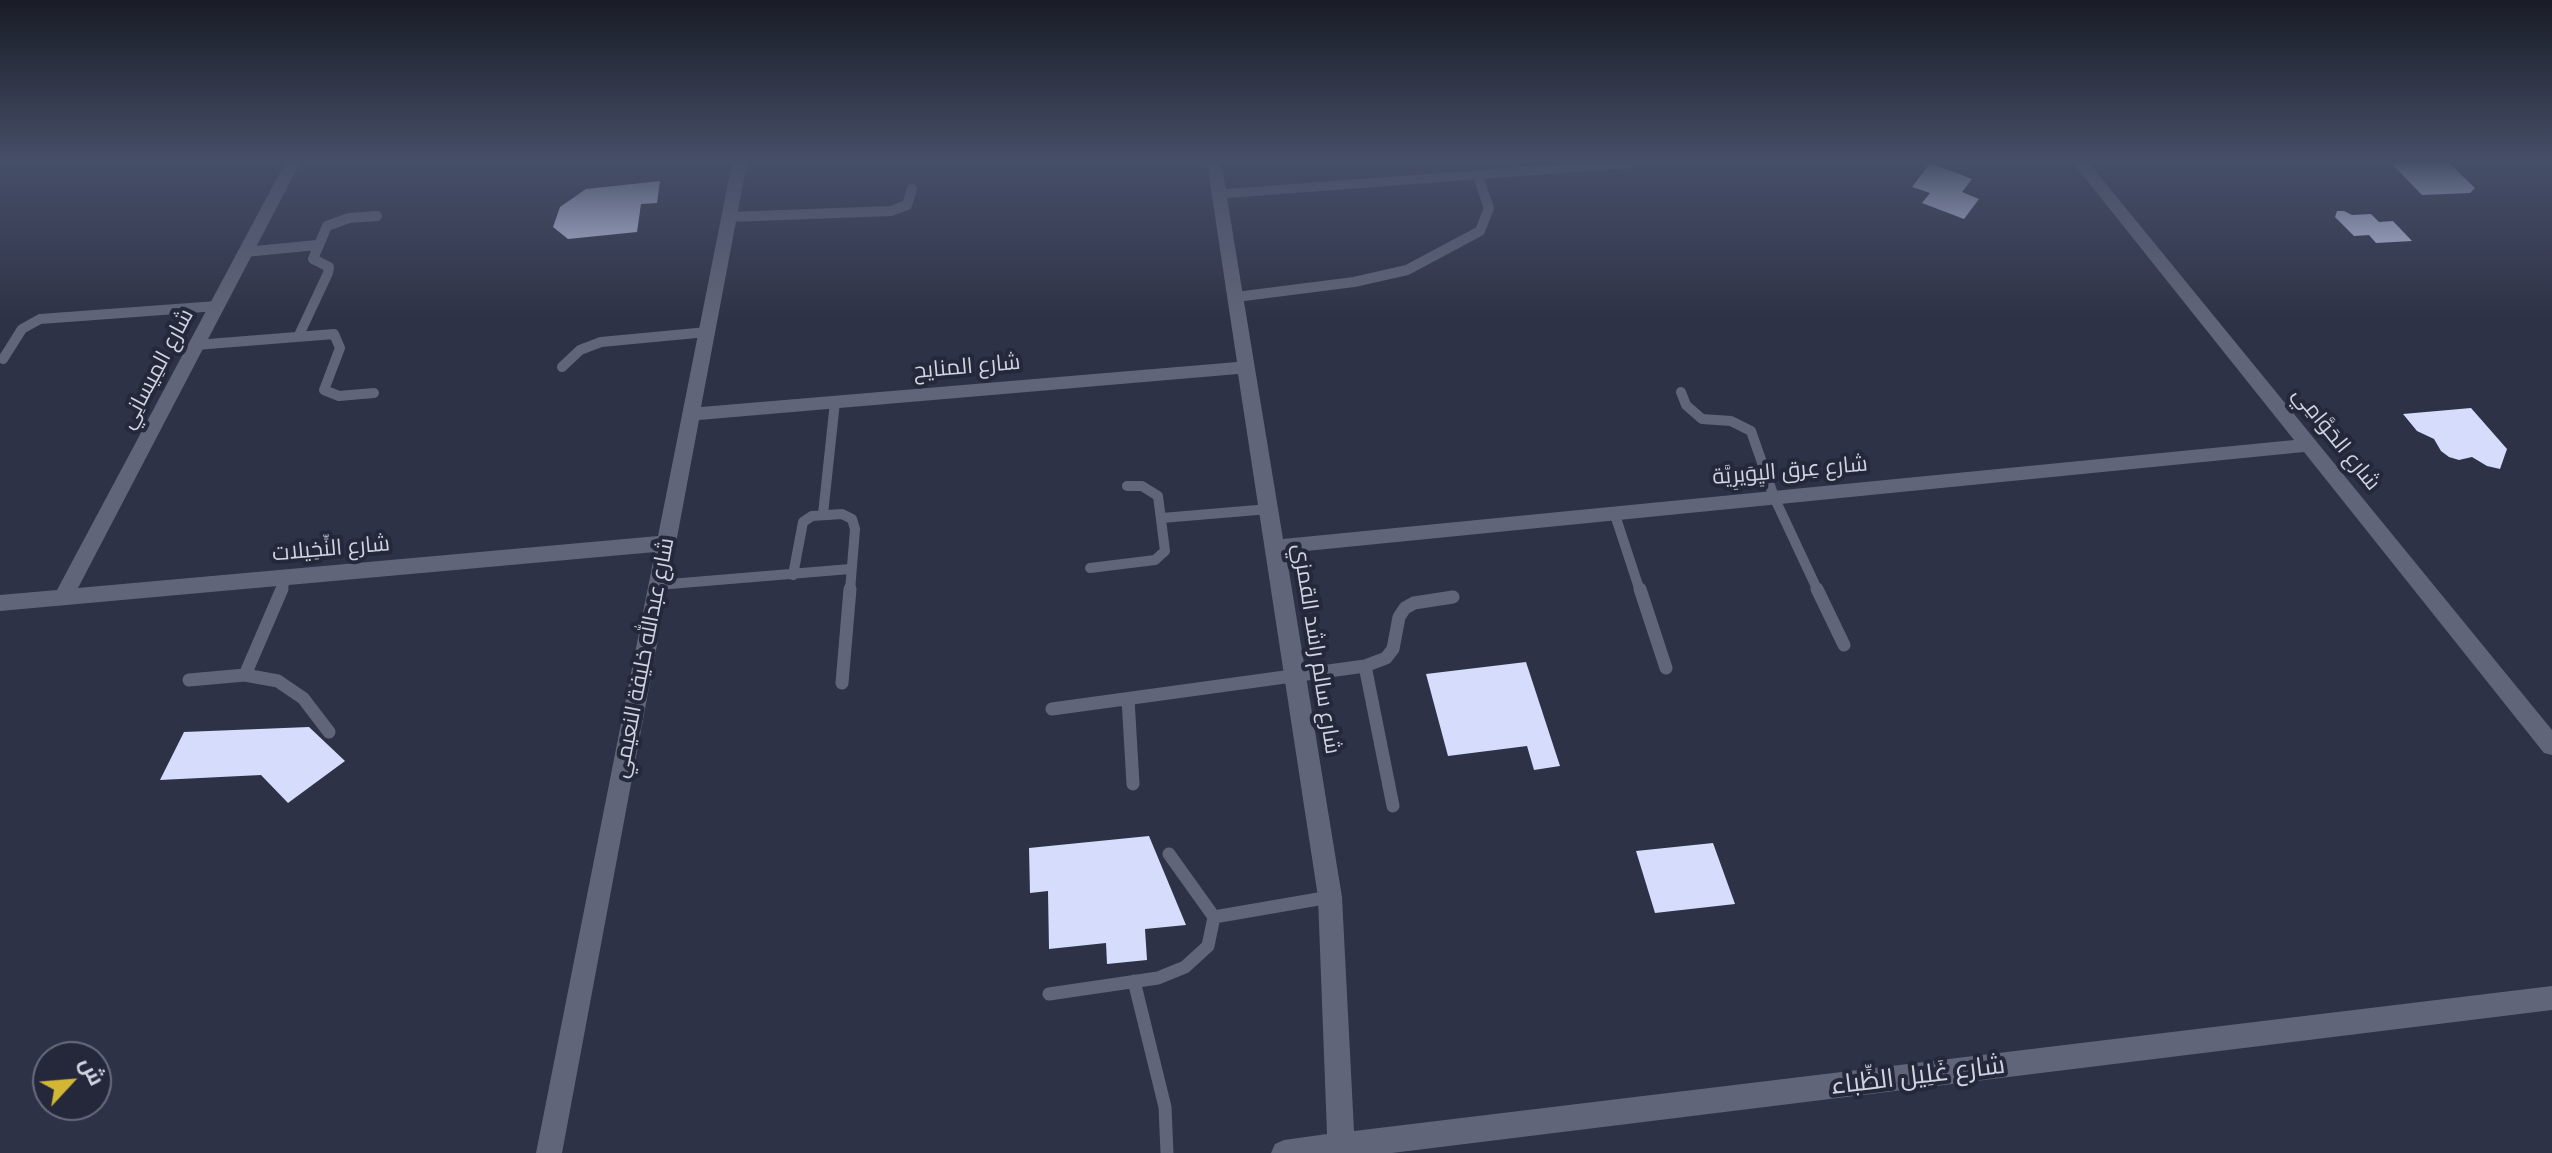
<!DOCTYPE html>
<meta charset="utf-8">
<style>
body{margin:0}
#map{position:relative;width:2552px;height:1153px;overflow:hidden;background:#2e3246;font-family:Karla,Cairo,sans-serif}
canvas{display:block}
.north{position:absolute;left:32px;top:1041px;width:80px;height:80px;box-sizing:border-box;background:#25283b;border:2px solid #696c7d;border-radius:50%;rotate:64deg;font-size:22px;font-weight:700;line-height:32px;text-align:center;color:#d0d3e0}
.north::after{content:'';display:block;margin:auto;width:28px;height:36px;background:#d2b735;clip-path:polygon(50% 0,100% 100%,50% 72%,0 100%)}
</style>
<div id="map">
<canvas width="2552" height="1153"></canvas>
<div class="north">ش</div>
</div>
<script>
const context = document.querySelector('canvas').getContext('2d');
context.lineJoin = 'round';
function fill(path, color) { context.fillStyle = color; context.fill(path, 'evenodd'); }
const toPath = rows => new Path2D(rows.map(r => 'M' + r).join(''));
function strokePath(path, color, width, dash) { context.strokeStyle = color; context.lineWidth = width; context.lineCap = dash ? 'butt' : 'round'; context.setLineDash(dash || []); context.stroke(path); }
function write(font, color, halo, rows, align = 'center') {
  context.font = font + ' Karla,Cairo,sans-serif'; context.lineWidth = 8; context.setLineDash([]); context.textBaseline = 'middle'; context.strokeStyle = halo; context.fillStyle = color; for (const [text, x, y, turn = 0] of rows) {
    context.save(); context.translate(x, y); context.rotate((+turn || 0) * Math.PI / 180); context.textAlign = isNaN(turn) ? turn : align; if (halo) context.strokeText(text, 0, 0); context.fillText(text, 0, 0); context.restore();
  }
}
fill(toPath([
 [1930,163,1972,179,1962,192,1979,199,1964,219,1922,203,1930,193,1912,187],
 [2391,163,2449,163,2475,188,2470,193,2422,195],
 [660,181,657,203,641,204,637,232,568,239,553,227,560,207,586,189],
 [2337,211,2344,211,2352,215,2371,214,2379,222,2393,221,2412,241,2376,243,2369,235,2354,236,2335,217],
 [2471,408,2507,449,2500,469,2487,466,2472,457,2459,460,2449,457,2441,451,2434,439,2417,431,2403,414],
 [1526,662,1560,766,1534,770,1527,746,1448,756,1426,674],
 [309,727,345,761,288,803,261,775,160,780,184,732],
 [1149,836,1186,925,1145,929,1147,960,1107,964,1106,943,1049,949,1048,891,1030,893,1029,848],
 [1713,843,1735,904,1655,913,1636,851]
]), '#d6dcfb');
strokePath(toPath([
 [729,217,891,211,907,205,912,189],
 [245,252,317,245],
 [1236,297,1354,282,1407,270,1480,231,1489,208,1477,174],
 [299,335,328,273,329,267,313,259,327,226,349,218,377,216],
 [196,345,334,334,340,348,324,390,339,396,374,393],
 [3,359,22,329,40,319,217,306],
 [562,367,580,350,601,342,707,332],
 [1681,392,1686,405,1702,419,1731,421,1751,431,1774,497,1818,591],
 [1614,512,1640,591],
 [823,514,835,402],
 [1162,518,1269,509],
 [1090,568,1155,560,1165,551,1158,496,1142,486,1127,486],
 [793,575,803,522,812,516,842,514,852,519,855,529,850,591],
 [658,585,850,569],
 [281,591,287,577]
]), '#616579', 10);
strokePath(toPath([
 [1640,589,1666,668],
 [1817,589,1844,645],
 [1365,666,1393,806],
 [245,675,282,589],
 [189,680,245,675,278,681,303,698,329,732],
 [842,683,850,589],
 [1128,699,1133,784],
 [1052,709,1365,666,1386,658,1393,649,1399,617,1405,608,1414,603,1453,597],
 [1214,917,1330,897],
 [1134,981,1165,1107,1167,1153],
 [1049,994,1158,978,1185,967,1208,946,1214,917,1169,854]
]), '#616579', 13);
fill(toPath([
 [285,163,300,163,78,588,658,536,732,163,747,163,701,407,1237,362,1207,163,1221,163,1226,189,1575,163,1637,163,1630,168,1227,198,1283,539,2294,440,2073,163,2089,163,2552,730,2552,755,2544,753,2304,452,1286,553,1342,897,1354,1131,2552,986,2552,1010,1392,1153,1271,1153,1275,1144,1284,1140,1327,1134,1318,897,1238,374,699,420,562,1153,536,1153,655,552,0,611,0,595,57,590,285,163]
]), '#616579');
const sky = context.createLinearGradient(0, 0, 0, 324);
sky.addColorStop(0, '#191c26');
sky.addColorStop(0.5, '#464f68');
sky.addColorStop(1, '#464f6800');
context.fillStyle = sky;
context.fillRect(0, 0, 2552, 324);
write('22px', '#d0d3e0', '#25283b', [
 ["شارع المنايح",967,367,-5],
 ["شارع المِيسانِي",157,369,-62],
 ["شارع الحَوَّامِي",2336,439,51],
 ["شارع عِرق اليِوَيرِيَّة",1790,471,-5],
 ["شارع النِّخِيلات",331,549,-5],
 ["شارع سالم راشد القمزي",1316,649,81],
 ["شارع عبدالله خليفة النعيمي",644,658,-79]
]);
write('26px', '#d0d3e0', '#25283b', [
 ["شارع غَلِيل الظِّباء",1918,1076,-7]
]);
</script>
